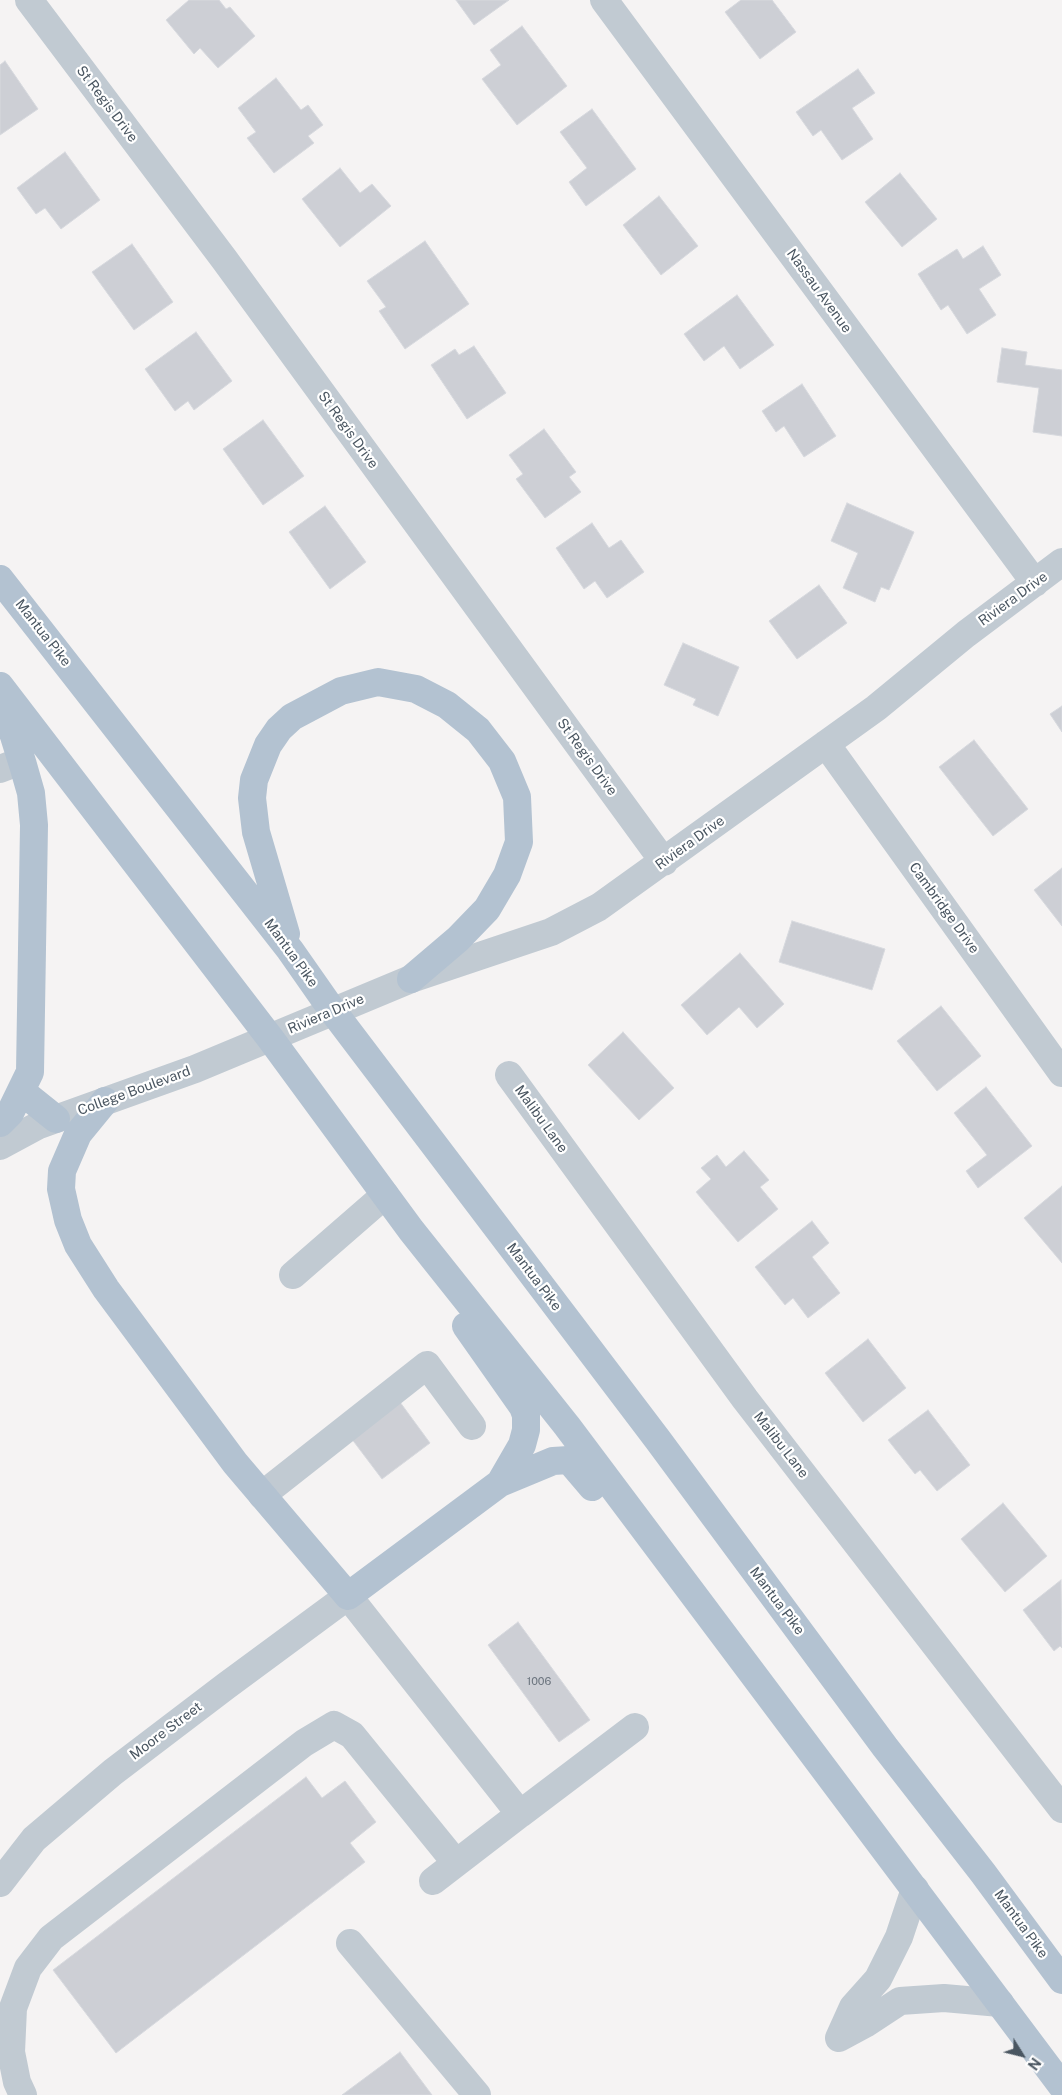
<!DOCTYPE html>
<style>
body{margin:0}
#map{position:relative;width:1062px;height:2095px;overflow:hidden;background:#f5f3f3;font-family:"Public Sans",sans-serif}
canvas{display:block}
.north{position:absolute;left:997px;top:2030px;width:50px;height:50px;-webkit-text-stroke:4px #fff;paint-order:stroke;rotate:126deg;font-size:14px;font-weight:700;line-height:20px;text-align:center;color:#4a5661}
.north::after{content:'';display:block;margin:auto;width:18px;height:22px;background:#4a5661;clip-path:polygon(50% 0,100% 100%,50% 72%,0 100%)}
</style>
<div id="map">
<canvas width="1062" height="2095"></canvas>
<div class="north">N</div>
</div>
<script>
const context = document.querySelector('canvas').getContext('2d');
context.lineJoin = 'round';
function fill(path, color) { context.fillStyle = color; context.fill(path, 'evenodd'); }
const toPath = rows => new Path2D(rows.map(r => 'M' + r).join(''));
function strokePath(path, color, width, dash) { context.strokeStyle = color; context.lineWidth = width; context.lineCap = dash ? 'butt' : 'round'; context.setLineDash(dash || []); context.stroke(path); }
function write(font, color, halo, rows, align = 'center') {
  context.font = font + ' "Public Sans",sans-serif'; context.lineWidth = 4.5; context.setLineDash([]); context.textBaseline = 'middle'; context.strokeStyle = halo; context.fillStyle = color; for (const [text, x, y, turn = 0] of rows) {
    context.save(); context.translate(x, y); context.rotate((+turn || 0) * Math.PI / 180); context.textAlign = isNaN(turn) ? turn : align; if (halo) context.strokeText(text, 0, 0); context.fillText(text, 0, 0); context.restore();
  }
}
const building = toPath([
 [189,0,219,0,226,9,230,7,255,36,218,68,200,48,194,54,166,20,189,0],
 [456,0,509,0,474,25,456,0],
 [741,0,772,0,796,32,760,59,725,12,741,0],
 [522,26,567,86,517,125,482,79,501,65,490,50,522,26],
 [5,61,38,109,0,135,0,65,5,61],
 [858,69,875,93,852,108,873,139,842,160,821,130,813,136,796,112,858,69],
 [276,78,301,110,308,105,323,125,308,136,314,143,274,173,247,138,256,132,238,108,276,78],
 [592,109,636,169,586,206,569,182,587,168,560,132,592,109],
 [65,152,100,200,61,229,45,208,36,214,17,188,65,152],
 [340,168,360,193,372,184,391,206,340,247,302,199,340,168],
 [900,173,937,219,902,247,865,202,900,173],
 [659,196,698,246,661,275,623,225,659,196],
 [425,241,469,304,405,349,379,311,386,307,367,281,425,241],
 [132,244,173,302,134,330,92,272,132,244],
 [983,246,1001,275,979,289,996,315,967,334,948,305,941,310,918,274,957,249,963,259,983,246],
 [737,295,774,345,740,369,724,346,704,361,684,334,737,295],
 [196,332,232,381,194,410,188,401,175,411,145,369,196,332],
 [474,346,506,393,467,419,431,365,455,349,459,355,474,346],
 [1002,348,1027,352,1025,365,1062,370,1062,436,1033,432,1039,388,997,382,1002,348],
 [802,384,836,436,804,457,784,426,776,432,762,411,802,384],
 [263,420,304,476,263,505,223,449,263,420],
 [544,429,576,472,569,477,581,492,545,518,516,479,523,474,509,455,544,429],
 [847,503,914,532,889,590,881,587,875,602,843,588,858,553,831,541,847,503],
 [325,506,366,562,330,589,289,532,325,506],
 [592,523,609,548,621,540,644,572,607,598,595,581,584,589,556,548,592,523],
 [819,585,847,623,797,659,769,621,819,585],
 [683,643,739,667,718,716,693,705,696,699,664,685,683,643],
 [1062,706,1062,732,1050,714,1062,706],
 [974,740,1028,809,993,836,939,767,974,740],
 [1062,868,1062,926,1034,890,1062,868],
 [792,921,885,949,872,990,779,962,792,921],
 [740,953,784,1004,757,1028,739,1007,707,1035,681,1005,740,953],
 [941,1006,981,1056,937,1091,897,1041,941,1006],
 [623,1032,674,1088,639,1120,588,1065,623,1032],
 [986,1087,1032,1146,978,1188,966,1171,987,1155,954,1113,986,1087],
 [744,1151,769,1180,760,1187,778,1209,738,1242,696,1192,711,1179,701,1168,717,1155,726,1167,744,1151],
 [1062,1186,1062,1263,1024,1218,1062,1186],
 [812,1221,829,1243,812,1257,840,1293,808,1318,793,1298,785,1305,755,1267,812,1221],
 [868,1339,906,1388,863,1422,825,1373,868,1339],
 [397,1398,430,1443,382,1479,348,1434,397,1398],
 [928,1410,970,1465,937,1491,920,1470,915,1474,888,1440,928,1410],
 [1003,1503,1047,1556,1005,1592,961,1539,1003,1503],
 [1061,1580,1062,1648,1060,1646,1054,1651,1023,1610,1061,1580],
 [518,1622,590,1720,559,1742,488,1645,518,1622],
 [306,1777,322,1798,345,1781,376,1822,350,1843,365,1862,116,2053,53,1970,306,1777],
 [400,2052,432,2095,342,2095,400,2052]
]);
fill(building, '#cdcfd5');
strokePath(building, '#d7d9de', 1);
strokePath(toPath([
 [29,0,224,259,664,862],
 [604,0,1035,583],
 [826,744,1062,1073],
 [0,769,21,761],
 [509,1075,745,1399,1062,1809],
 [0,1146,39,1125,195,1069,411,979,551,932,599,907,876,708,966,634,1062,562],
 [293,1275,385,1195],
 [262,1495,427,1365,472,1426],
 [520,1814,635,1727],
 [0,1883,34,1839,113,1772,226,1686,348,1596,520,1814,433,1881],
 [350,1943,477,2095],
 [839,2038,865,2024,900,2001,944,1998,1000,2003],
 [839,2038,853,2007,878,1979,899,1937,915,1889],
 [23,2095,17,2082,11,2052,13,2008,28,1968,51,1938,304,1743,334,1725,352,1735,456,1863]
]), '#c1cad2', 28);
strokePath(toPath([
 [0,579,290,950,332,1010,658,1440,885,1747,983,1873,1062,1980],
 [0,686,270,1038,411,1230,567,1426,1062,2086],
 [0,716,13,733,23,765,31,793,34,825,30,1072,10,1113,0,1123],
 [286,934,256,832,252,798,254,780,268,745,279,729,292,717,341,691,378,682,416,689,447,705,478,730,502,761,517,797,519,842,507,875,487,909,458,939,411,979],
 [21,1091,56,1119],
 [105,1101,78,1134,62,1171,61,1189,68,1220,78,1245,106,1289,235,1463,348,1596,500,1483,553,1461,569,1460,592,1487],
 [466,1326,523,1407,526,1415,526,1430,522,1445,500,1483]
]), '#b3c2d1', 28);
write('11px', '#6b747e', null, [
 ["1006",539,1682]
]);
write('14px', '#4a5661', '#fff', [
 ["St Regis Drive",107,104,53],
 ["Nassau Avenue",819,291,54],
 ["St Regis Drive",348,430,54],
 ["Riviera Drive",1013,599,-36],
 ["Mantua Pike",43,633,52],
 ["St Regis Drive",587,757,54],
 ["Riviera Drive",690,843,-36],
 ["Cambridge Drive",944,908,54],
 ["Mantua Pike",291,953,54],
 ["Riviera Drive",326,1014,-23],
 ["College Boulevard",134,1091,-20],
 ["Malibu Lane",541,1119,54],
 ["Mantua Pike",534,1277,53],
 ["Malibu Lane",781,1445,52],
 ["Mantua Pike",777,1601,53],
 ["Moore Street",166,1731,-37],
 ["Mantua Pike",1021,1924,54]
]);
</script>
